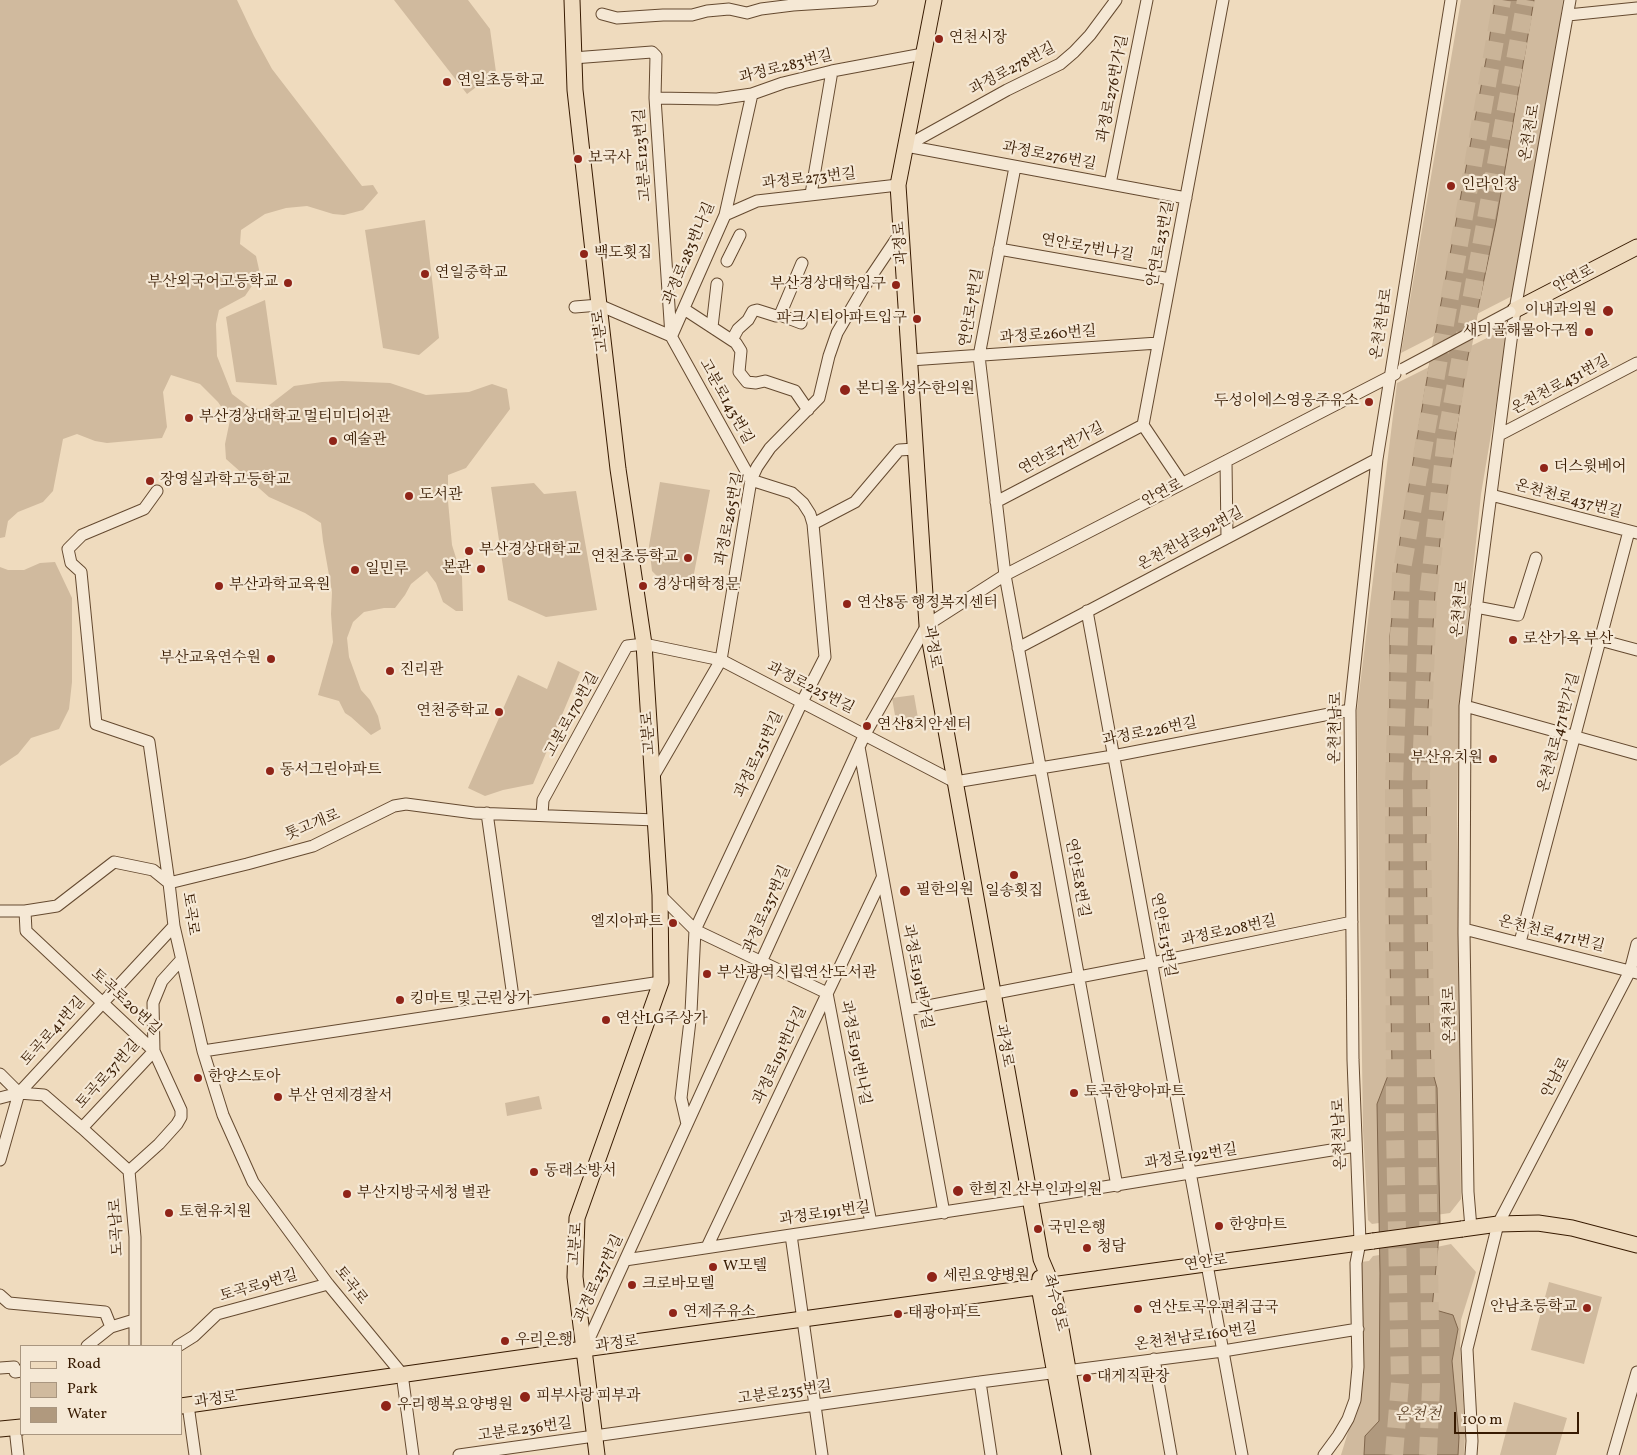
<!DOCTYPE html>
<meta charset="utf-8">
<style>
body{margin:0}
#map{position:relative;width:1637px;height:1455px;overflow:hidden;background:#efdbbe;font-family:Vollkorn,serif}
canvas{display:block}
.legend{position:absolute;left:20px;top:1345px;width:162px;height:90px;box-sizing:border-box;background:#f5e8d5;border:1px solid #a99680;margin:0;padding:6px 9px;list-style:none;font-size:15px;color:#371a01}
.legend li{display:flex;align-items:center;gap:10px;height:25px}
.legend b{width:25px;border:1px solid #a99680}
.scale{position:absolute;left:1454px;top:1412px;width:125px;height:22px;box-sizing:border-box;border:2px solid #371a01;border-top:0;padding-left:6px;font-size:15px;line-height:18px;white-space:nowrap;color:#371a01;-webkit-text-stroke:4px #f5e8d5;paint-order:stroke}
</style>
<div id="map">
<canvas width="1637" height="1455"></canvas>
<ul class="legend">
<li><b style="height:6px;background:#efdbbe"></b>Road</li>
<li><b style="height:14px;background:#d0ba9e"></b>Park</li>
<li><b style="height:14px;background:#b0997e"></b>Water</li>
</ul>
<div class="scale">100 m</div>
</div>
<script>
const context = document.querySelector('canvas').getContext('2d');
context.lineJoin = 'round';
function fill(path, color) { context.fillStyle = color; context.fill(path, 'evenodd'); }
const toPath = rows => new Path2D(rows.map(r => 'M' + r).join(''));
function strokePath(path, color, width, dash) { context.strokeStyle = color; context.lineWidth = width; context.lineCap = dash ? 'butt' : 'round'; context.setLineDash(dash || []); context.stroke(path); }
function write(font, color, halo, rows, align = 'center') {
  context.font = font + ' Vollkorn,"Noto Serif KR",serif'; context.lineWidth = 4.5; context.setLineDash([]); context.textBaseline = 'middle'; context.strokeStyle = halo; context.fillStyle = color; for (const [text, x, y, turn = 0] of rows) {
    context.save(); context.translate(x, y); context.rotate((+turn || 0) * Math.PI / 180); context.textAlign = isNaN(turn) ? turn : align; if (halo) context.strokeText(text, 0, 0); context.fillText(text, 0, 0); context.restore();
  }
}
fill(toPath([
 [0,0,237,0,254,36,272,69,362,186,373,185,378,193,363,210,344,215,333,214,307,206,286,208,265,214,241,230,240,244,256,256,260,274,245,296,219,310,216,324,217,356,232,394,249,407,263,410,294,386,322,382,342,381,390,383,426,395,469,392,492,384,507,389,510,409,466,468,448,475,448,501,452,545,462,577,463,611,456,611,443,602,436,583,427,571,411,584,405,595,395,608,384,608,364,612,353,622,347,638,349,657,361,690,370,700,378,716,381,729,371,735,351,717,345,713,339,701,318,695,333,642,331,614,332,592,323,541,321,523,305,513,269,497,226,459,225,444,230,420,218,402,200,384,171,375,163,392,167,427,162,438,107,443,95,441,77,434,63,439,53,491,43,502,18,512,8,521,5,537,0,538],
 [394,0,468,0,490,29,496,72,467,94],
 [1461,0,1563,0,1555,62,1514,295,1401,353],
 [425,220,439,338,419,355,383,348,365,230],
 [265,300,277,385,236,382,226,317],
 [1503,330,1506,330,1508,334,1481,494,1459,706,1457,813,1461,1199,1450,1213,1372,1224,1368,1220,1363,1130,1357,710,1397,383],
 [660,482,710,490,692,584,661,580,652,571,649,546],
 [534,483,544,494,576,491,597,610,546,617,508,600,491,487],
 [55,562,72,598,72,682,69,709,59,729,31,738,18,754,0,766,0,567,8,570,24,570,40,563],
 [558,661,580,672,533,784,503,790,485,796,468,788,518,675,547,689],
 [914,695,919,724,897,727,892,698],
 [539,1096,542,1109,507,1116,505,1103],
 [1451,1244,1476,1272,1461,1320,1460,1346,1465,1435,1464,1455,1446,1455,1427,1312,1432,1248],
 [1386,1254,1385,1455,1341,1455,1352,1419,1360,1262,1369,1261,1373,1256],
 [1549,1282,1602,1297,1584,1364,1531,1350],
 [1514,1402,1567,1418,1556,1455,1500,1455]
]), '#d0ba9e');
const water = toPath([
 [1495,0,1534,0,1496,222,1467,361,1441,530,1435,593,1428,709,1426,841,1428,983,1431,1066,1437,1088,1440,1225,1432,1309,1453,1315,1458,1329,1452,1361,1459,1437,1458,1455,1364,1455,1365,1436,1379,1421,1380,1273,1377,1104,1392,1065,1389,903,1390,636,1400,540,1427,379,1488,49,1495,0]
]);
fill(water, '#b0997e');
strokePath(water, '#80664c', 1);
strokePath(toPath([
 [1394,1455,1400,1383,1395,1131,1394,786,1401,575,1502,0],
 [1428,1455,1431,1386,1421,774,1428,597,1446,438,1526,0]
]), '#cab498', 18, [18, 9]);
const minor = toPath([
 [602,14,617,18,663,15,692,15,707,11,729,9,747,13,761,9,793,5,872,0],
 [1568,15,1637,8],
 [573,58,652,52,656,56,655,98,671,336],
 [655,98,717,99,752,94,783,83,832,71,923,54],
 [906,146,1186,198],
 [906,146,1007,90,1060,64,1074,52,1090,35,1116,0],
 [1015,167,979,356,1005,575,1117,1186],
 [1110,184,1147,0],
 [811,194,832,71],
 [725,215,757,201,898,185],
 [999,249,1170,279],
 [727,261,740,235],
 [575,307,599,305,671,336,751,480,792,493,803,503,810,514,813,524],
 [684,309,736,343,741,351,739,372,747,382,756,383,765,381,795,391,808,410],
 [780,315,801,323],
 [712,327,717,284],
 [672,335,725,215,752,94],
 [732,340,738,329,748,320,753,311,757,310,776,316,780,315,802,263],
 [910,360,1158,343],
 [1499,435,1637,363],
 [1226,461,1227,538],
 [1182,483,1143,425,1223,0],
 [157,491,144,509,82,535,68,549,71,563,81,572,96,724,149,742,169,883,174,926,203,1051,223,1115,253,1182,328,1284,402,1374,413,1455],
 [1491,495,1637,533],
 [996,502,1143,425],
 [1476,607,1518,615,1536,558],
 [1087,611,1242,1455],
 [1600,640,1637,650],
 [1018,648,1377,459],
 [1465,706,1637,754],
 [859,747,944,1213],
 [653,777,721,660,751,480,757,467,770,448,819,398,829,356,837,333,864,287,901,232],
 [487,813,514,1004],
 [542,815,543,800,627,646,644,644,721,660,955,782,1113,756,1350,710],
 [660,895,695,930,827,993,871,1223],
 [0,911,25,911,57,906,114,862,153,870,169,883,247,864,313,846,394,806,406,804,474,813,656,820],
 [25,911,26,931,154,1051,181,1110,181,1117,177,1124,159,1144,129,1171],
 [1464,929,1637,973],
 [1520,942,1629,531],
 [907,1010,1152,963,1352,922],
 [203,1051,661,982],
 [0,1074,19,1093,44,1095,82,1128,129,1171,135,1237,135,1346],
 [0,1098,19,1093],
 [687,1124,681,1098,691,1012,695,930,802,702,825,657,813,524,855,502,899,450,915,449],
 [82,1128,154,1051,153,1003,162,981,181,960],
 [0,1160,19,1093,174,926],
 [1471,1228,1468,1192,1464,933,1465,706,1478,594,1515,310,1570,0],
 [791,1235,822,1455],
 [707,1247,882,878],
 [625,1260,1030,1199,1356,1146],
 [0,1295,9,1303,105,1312,111,1327],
 [87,1346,111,1327,134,1320],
 [178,1346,194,1336,217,1314,328,1284],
 [584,1350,865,734,927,625,1005,575,1395,374],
 [1154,1359,1171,1455],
 [0,1368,14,1367,15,1372,21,1371],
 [980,1382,991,1455],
 [188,1405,195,1455],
 [15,1428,18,1455],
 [459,1455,980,1382,1223,1351,1358,1329],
 [1324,1455,1338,1436,1348,1419,1355,1400,1358,1367,1356,1263,1360,1242,1353,1060,1350,710,1377,459,1451,0],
 [1471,1455,1472,1441,1467,1349,1498,1224,1630,971,1637,944],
 [1613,1455,1637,1372]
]);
const major = toPath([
 [572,0,575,90,599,305,618,469,644,644,660,895,661,982,577,1218,575,1277,597,1455],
 [934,0,898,185,927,625,1041,1259,1052,1285,1058,1312,1083,1455],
 [1515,310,1637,247],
 [1462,1229,1498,1224,1538,1223,1572,1228,1637,1245],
 [1040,1278,1039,1287,1070,1455],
 [181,1406,540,1355,1373,1241],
 [0,1429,21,1427]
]);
strokePath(minor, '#654a30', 13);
strokePath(major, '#371a01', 17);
strokePath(minor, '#f5e8d5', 11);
strokePath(major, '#efdbbe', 15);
const minorBridge = toPath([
 [1403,369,1510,312]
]);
const majorBridge = toPath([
 [1373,1241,1462,1229]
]);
strokePath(minorBridge, '#654a30', 13, []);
strokePath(majorBridge, '#371a01', 17, []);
strokePath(minorBridge, '#f5e8d5', 11);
strokePath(majorBridge, '#efdbbe', 15);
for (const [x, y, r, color] of [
 [939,39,5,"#8f2418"],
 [447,82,5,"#8f2418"],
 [578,159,5,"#8f2418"],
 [1451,186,5,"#8f2418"],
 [584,254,5,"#8f2418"],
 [425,274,5,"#8f2418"],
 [288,283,5,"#8f2418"],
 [896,285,5,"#8f2418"],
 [1608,311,6,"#8f2418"],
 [917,319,5,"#8f2418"],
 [1589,332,5,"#8f2418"],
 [845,390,6,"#8f2418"],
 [1369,402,5,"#8f2418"],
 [189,418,5,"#8f2418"],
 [333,441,5,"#8f2418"],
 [1544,468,5,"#8f2418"],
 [150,481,5,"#8f2418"],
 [409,496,5,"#8f2418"],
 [469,551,5,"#8f2418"],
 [688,558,5,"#8f2418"],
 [481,569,5,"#8f2418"],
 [355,570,5,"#8f2418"],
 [219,586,5,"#8f2418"],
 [643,586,5,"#8f2418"],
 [847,604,5,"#8f2418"],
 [1513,640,5,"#8f2418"],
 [271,659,5,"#8f2418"],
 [390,671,5,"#8f2418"],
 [499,712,5,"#8f2418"],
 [867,726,5,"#8f2418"],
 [1493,759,5,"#8f2418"],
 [270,771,5,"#8f2418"],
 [1014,875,5,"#8f2418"],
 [905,891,6,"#8f2418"],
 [673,923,5,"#8f2418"],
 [707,974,5,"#8f2418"],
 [400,1000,5,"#8f2418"],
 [606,1020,5,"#8f2418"],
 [198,1078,5,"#8f2418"],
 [1074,1093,5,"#8f2418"],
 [278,1097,5,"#8f2418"],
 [534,1172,5,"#8f2418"],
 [958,1191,6,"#8f2418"],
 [347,1194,5,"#8f2418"],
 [169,1213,5,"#8f2418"],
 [1219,1226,5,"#8f2418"],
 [1038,1229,5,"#8f2418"],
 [1087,1248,5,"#8f2418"],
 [713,1267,5,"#8f2418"],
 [932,1277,6,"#8f2418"],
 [632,1285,5,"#8f2418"],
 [1587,1308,5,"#8f2418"],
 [1138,1309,5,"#8f2418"],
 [673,1313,5,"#8f2418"],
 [898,1314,5,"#8f2418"],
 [505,1341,5,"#8f2418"],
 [1087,1378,5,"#8f2418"],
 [525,1397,6,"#8f2418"],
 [386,1406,6,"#8f2418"]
]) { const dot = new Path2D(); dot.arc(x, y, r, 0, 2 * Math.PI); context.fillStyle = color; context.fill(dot); strokePath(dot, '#f5e8d5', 2); }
write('15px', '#371a01', '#f5e8d5', [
 ["연천시장",949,39],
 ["연일초등학교",457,82],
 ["보국사",588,159],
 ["인라인장",1461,186],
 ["백도횟집",594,254],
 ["연일중학교",435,274],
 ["부산외국어고등학교",278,283,"right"],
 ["부산경상대학입구",886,285,"right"],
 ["이내과의원",1597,311,"right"],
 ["파크시티아파트입구",907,319,"right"],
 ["새미골해물아구찜",1579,332,"right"],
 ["본디올 성수한의원",856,390],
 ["두성이에스영웅주유소",1359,402,"right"],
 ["부산경상대학교 멀티미디어관",199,418],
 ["예술관",343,441],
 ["더스윗베어",1554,468],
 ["장영실과학고등학교",160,481],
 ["도서관",419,496],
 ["부산경상대학교",479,551],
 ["연천초등학교",678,558,"right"],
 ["본관",471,569,"right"],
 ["일민루",365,570],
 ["부산과학교육원",229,586],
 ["경상대학정문",653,586],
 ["연산8동 행정복지센터",857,604],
 ["로산가옥 부산",1523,640],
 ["부산교육연수원",261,659,"right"],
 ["진리관",400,671],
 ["연천중학교",489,712,"right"],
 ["연산8치안센터",877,726],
 ["부산유치원",1483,759,"right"],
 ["동서그린아파트",280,771],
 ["필한의원",916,891],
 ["일송횟집",1014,892,"center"],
 ["엘지아파트",663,923,"right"],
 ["부산광역시립연산도서관",717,974],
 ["킹마트 및 근린상가",410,1000],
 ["연산LG주상가",616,1020],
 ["한양스토아",208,1078],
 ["토곡한양아파트",1084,1093],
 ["부산 연제경찰서",288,1097],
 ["동래소방서",544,1172],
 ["한희진 산부인과의원",969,1191],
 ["부산지방국세청 별관",357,1194],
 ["토현유치원",179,1213],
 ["한양마트",1229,1226],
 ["국민은행",1048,1229],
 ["청담",1097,1248],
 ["W모텔",723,1267],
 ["세린요양병원",943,1277],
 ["크로바모텔",642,1285],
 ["안남초등학교",1577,1308,"right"],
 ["연산토곡우편취급국",1148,1309],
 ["연제주유소",683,1313],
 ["태광아파트",908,1314],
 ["우리은행",515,1341],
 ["대게직판장",1097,1378],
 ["피부사랑 피부과",536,1397],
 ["우리행복요양병원",397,1406]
], 'left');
write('15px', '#371a01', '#f5e8d5', [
 ["과정로283번길",786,68,-14],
 ["과정로278번길",1013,70,-28],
 ["과정로276번가길",1114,89,-79],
 ["온천천로",1531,133,-80],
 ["고분로123번길",644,155,-94],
 ["과정로276번길",1049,157,11],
 ["과정로273번길",809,180,-6],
 ["과정로",902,243,-94],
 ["안연로23번길",1162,244,-79],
 ["연안로7번나길",1087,249,10],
 ["과정로283번나길",690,254,-67],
 ["안연로",1574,280,-27],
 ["연안로7번길",973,308,-80],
 ["온천천남로",1383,324,-81],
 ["고분로",602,331,-97],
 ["과정로260번길",1048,336,-4],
 ["온천천로431번길",1561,386,-28],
 ["고분로143번길",725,402,61],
 ["연안로7번가길",1062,450,-28],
 ["안연로",1163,494,-27],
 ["온천천로437번길",1568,500,15],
 ["과정로265번길",731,519,-79],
 ["온천천남로92번길",1191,540,-28],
 ["온천천로",1461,609,-84],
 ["과정로",931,647,81],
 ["과정로225번길",810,689,27],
 ["고분로170번길",573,715,-61],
 ["온천천남로",1337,728,-89],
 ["고분로",650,733,-94],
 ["과정로226번길",1150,733,-11],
 ["온천천로471번가길",1560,733,-75],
 ["과정로251번길",760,755,-65],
 ["톳고개로",313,826,-22],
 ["연안로8번길",1076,878,80],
 ["과정로237번길",768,910,-66],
 ["토곡로",189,914,82],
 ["과정로208번길",1229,932,-12],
 ["연안로13번길",1162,935,80],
 ["온천천로471번길",1551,935,14],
 ["과정로191번가길",916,977,79],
 ["토곡로20번길",125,1003,43],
 ["온천천로",1451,1015,-91],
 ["토곡로41번길",54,1032,-48],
 ["과정로",1003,1046,80],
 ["과정로191번나길",854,1053,79],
 ["과정로191번다길",781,1056,-65],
 ["토곡로37번길",109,1075,-48],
 ["안남로",1557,1078,-62],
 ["온천천남로",1341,1134,-92],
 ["과정로192번길",1191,1158,-9],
 ["과정로191번길",825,1215,-8],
 ["도곡남로",118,1227,-93],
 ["고분로",577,1244,-86],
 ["연안로",1206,1264,-8],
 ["과정로237번길",600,1279,-65],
 ["토곡로",350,1286,52],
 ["토곡로9번길",259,1287,-16],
 ["좌수영로",1054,1303,76],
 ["온천천남로160번길",1196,1338,-8],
 ["과정로",617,1345,-8],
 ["고분로235번길",785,1394,-8],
 ["과정로",216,1401,-8],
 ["고분로236번길",525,1431,-8]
]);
write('italic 16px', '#61462d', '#f5e8d5', [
 ["온천천",1418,1416]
]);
</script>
